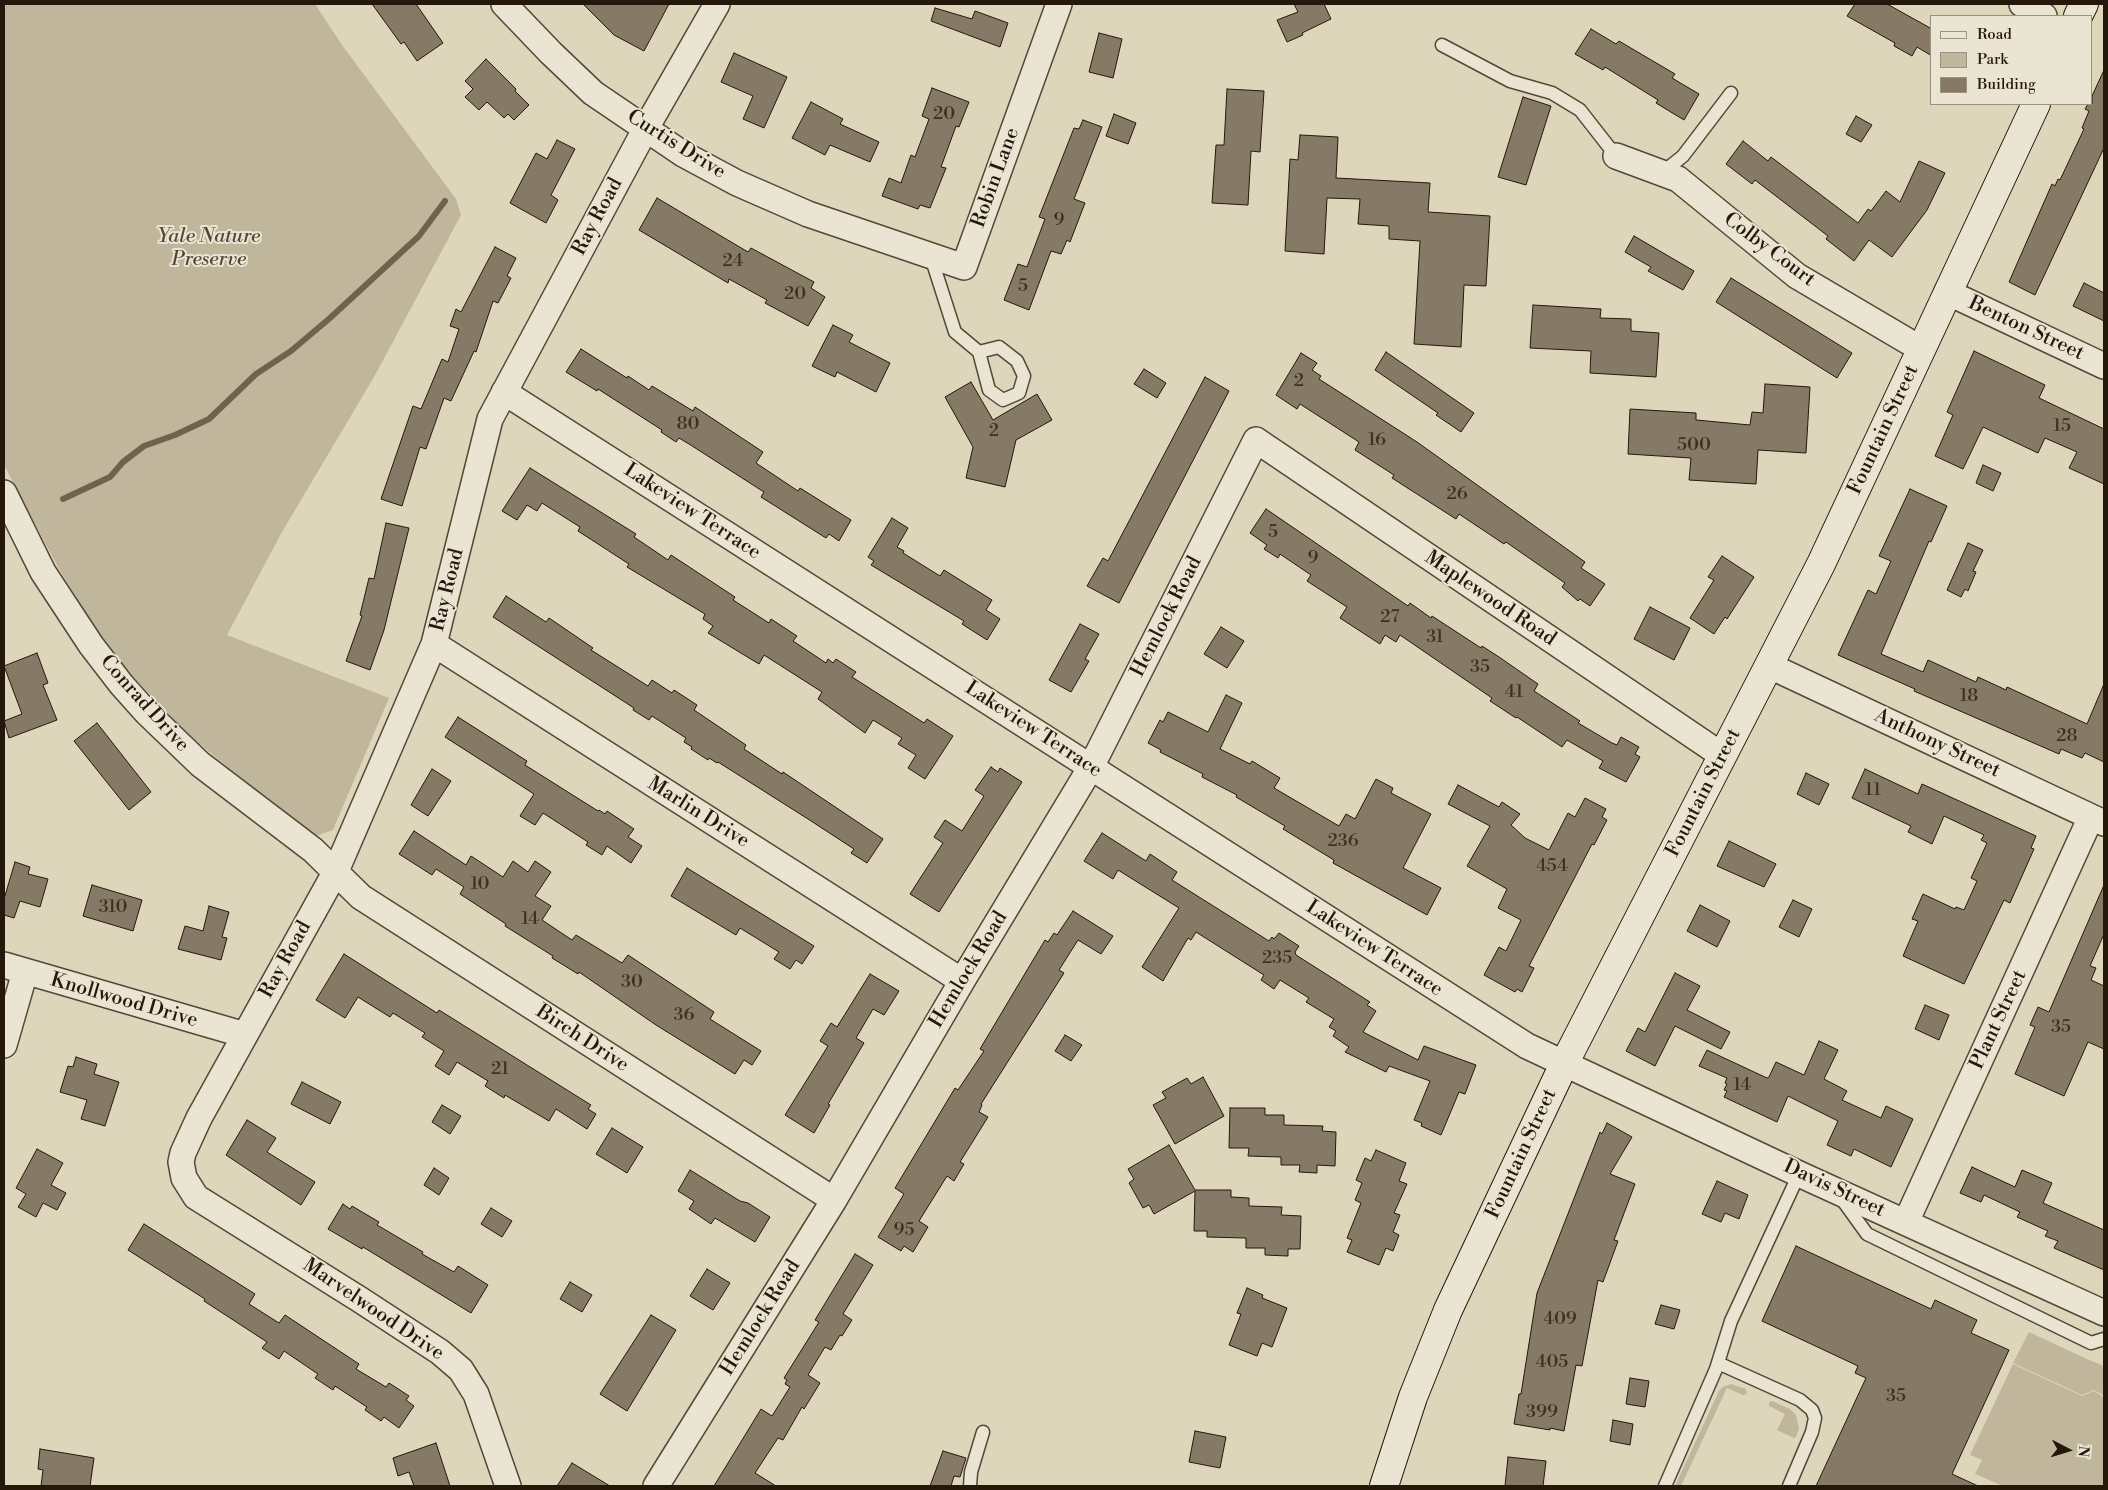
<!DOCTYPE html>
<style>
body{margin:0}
#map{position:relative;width:2108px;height:1490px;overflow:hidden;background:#ded6ba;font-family:"Libre Bodoni",serif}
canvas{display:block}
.frame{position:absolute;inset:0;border:5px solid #26170b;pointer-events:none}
.legend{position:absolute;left:1930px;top:15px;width:162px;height:90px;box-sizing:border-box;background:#eae4d2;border:1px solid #9c9282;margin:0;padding:6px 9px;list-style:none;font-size:15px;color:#26170b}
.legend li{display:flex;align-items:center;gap:10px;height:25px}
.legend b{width:25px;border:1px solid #9c9282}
.north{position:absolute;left:2043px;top:1425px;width:50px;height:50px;-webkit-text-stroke:4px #eae4d2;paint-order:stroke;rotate:95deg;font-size:14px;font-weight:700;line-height:20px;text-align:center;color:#26170b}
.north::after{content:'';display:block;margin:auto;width:18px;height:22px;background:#26170b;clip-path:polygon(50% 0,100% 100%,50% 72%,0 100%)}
</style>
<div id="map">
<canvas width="2108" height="1490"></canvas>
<div class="frame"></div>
<ul class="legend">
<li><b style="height:6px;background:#eae4d2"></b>Road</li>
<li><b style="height:14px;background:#bfb69c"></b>Park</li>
<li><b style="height:14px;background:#867a66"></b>Building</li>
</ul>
<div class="north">N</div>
</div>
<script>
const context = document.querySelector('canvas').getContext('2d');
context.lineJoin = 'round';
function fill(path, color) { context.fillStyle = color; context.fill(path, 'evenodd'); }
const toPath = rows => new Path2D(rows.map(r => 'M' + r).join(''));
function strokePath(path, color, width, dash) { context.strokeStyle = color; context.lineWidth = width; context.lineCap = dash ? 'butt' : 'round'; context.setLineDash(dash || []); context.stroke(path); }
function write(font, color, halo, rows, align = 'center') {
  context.font = font + ' "Libre Bodoni",serif'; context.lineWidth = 4; context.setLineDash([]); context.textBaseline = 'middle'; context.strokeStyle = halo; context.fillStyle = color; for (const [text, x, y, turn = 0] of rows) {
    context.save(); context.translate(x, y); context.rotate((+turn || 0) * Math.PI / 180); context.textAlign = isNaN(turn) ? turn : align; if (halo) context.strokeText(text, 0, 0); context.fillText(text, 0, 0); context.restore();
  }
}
fill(toPath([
 [4,4,315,4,342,45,456,199,461,215,374,377,282,532,227,635,389,698,333,830,316,836,242,779,184,731,129,672,95,628,59,569,4,465],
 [2029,1332,2089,1360,2104,1366,2104,1398,2103,1395,2094,1390,2082,1395,2013,1363],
 [2013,1364,2082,1396,2094,1391,2102,1396,2104,1401,2104,1486,2003,1486,1975,1474,1982,1460,1970,1455],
 [1731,1384,1746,1389,1747,1394,1743,1395,1727,1388,1681,1486,1675,1486,1719,1391,1723,1387],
 [1772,1401,1790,1409,1796,1415,1799,1428,1796,1437,1794,1438,1777,1430,1785,1414,1769,1406,1769,1402]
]), '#bfb69c');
strokePath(toPath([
 [63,499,110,477,123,462,144,446,175,435,209,419,256,374,291,351,330,318,419,236,445,201]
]), '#6f6350', 6);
const building = toPath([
 [372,4,416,4,443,43,417,61,404,42,401,44,372,4],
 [583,4,669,4,644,51,614,35,583,4],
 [1294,4,1324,4,1331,19,1302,33,1303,35,1287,42,1277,20,1298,12,1294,4],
 [1855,4,1887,4,1932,29,1932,56,1917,47,1912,56,1894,46,1895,43,1847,16,1855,4],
 [935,8,972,19,975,11,1008,23,1000,47,931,21,935,8],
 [1591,29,1616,44,1619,41,1675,74,1672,78,1699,94,1684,120,1656,103,1658,100,1605,67,1603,70,1575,54,1591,29],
 [1099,33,1122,39,1113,78,1089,72,1099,33],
 [734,53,787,77,764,128,743,119,753,96,721,82,734,53],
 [486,59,516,89,515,91,529,105,514,120,508,114,504,118,487,102,479,110,465,97,473,89,465,81,486,59],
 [2104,70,2104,148,2035,295,2009,282,2052,184,2055,186,2058,179,2060,180,2084,129,2082,128,2089,111,2085,109,2088,104,2092,104,2092,96,2104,70],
 [932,88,969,102,959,127,956,126,941,167,946,168,930,208,920,205,918,209,882,196,889,178,901,183,911,155,915,157,929,119,922,116,932,88],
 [1227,89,1264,91,1260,152,1251,151,1248,205,1212,203,1216,145,1224,145,1227,89],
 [1523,97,1551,106,1526,185,1498,177,1523,97],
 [811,102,843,119,840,124,879,142,870,162,830,145,825,155,792,138,811,102],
 [1114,114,1136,123,1128,144,1106,136,1114,114],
 [1856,116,1872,125,1861,142,1846,134,1856,116],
 [1083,120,1102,127,1074,199,1085,203,1070,242,1067,240,1061,254,1051,251,1029,310,1004,300,1018,264,1027,267,1045,219,1039,217,1074,128,1079,129,1083,120],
 [1300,135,1338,137,1336,178,1430,183,1428,212,1490,216,1486,286,1464,285,1461,347,1414,344,1420,241,1389,239,1389,226,1358,224,1360,199,1327,198,1324,254,1285,251,1290,159,1298,160,1300,135],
 [557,140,575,149,551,195,558,200,546,223,510,203,536,153,547,159,557,140],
 [1743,141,1768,161,1771,157,1858,223,1868,209,1871,211,1886,191,1900,202,1919,161,1945,173,1927,210,1892,257,1869,240,1854,261,1826,239,1828,236,1755,180,1752,184,1726,164,1743,141],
 [657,198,748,252,751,248,814,282,811,288,825,297,808,326,765,303,767,300,729,279,728,283,639,230,657,198],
 [1634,236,1694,271,1683,290,1648,271,1651,267,1625,252,1634,236],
 [495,247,516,258,507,276,511,278,498,303,493,301,476,352,474,351,451,401,444,398,426,449,420,447,402,506,381,499,413,406,421,409,442,359,448,362,459,329,450,326,456,309,461,312,495,247],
 [1731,278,1852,353,1837,378,1716,302,1731,278],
 [2084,283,2104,293,2104,321,2073,306,2084,283],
 [1533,305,1601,309,1600,318,1631,319,1631,331,1659,333,1656,377,1590,373,1591,351,1530,348,1533,305],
 [833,325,853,335,849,342,890,363,876,392,837,372,835,377,812,366,833,325],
 [581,349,627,378,628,376,649,390,652,386,693,411,695,407,763,452,756,463,798,491,800,488,851,520,839,541,829,534,826,538,761,497,764,492,689,444,679,438,676,442,661,432,662,430,598,389,597,391,566,372,581,349],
 [1974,351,2045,385,2039,398,2104,429,2104,484,2069,468,2077,452,2045,438,2038,453,1983,427,1963,469,1935,456,1953,415,1947,412,1974,351],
 [1386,352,1474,413,1461,432,1436,415,1438,413,1375,370,1386,352],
 [1301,353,1317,363,1312,370,1321,376,1319,379,1417,442,1585,562,1581,568,1605,584,1590,606,1580,599,1578,601,1562,587,1565,583,1506,542,1504,544,1459,514,1456,519,1392,478,1394,475,1355,450,1359,442,1300,404,1297,409,1276,395,1301,353],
 [1144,369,1166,383,1157,398,1134,384,1144,369],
 [1205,377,1229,391,1119,603,1087,586,1103,558,1108,561,1205,377],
 [971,382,993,420,1037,394,1052,420,1016,440,1005,487,966,478,973,447,945,397,971,382],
 [1765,384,1810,387,1806,453,1758,450,1756,484,1689,480,1691,458,1628,454,1630,409,1696,413,1696,420,1750,425,1752,412,1763,413,1765,384],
 [1983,465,2001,473,1993,491,1976,483,1983,465],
 [530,468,636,534,634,537,668,560,671,555,735,597,733,600,769,623,771,619,797,636,793,641,826,663,828,659,833,663,836,659,856,672,852,677,924,723,927,719,953,736,925,779,908,768,916,755,898,744,902,738,873,720,865,733,818,699,822,692,764,655,759,664,708,633,713,626,703,619,705,614,627,567,629,564,578,531,580,527,542,503,537,511,527,505,517,520,502,511,530,468],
 [1910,489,1947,506,1931,542,1929,541,1881,654,1923,672,1928,660,1976,682,1978,677,2006,690,2007,687,2087,724,2104,684,2104,762,2085,753,2082,758,2061,749,2059,754,1937,701,1914,691,1915,689,1838,655,1868,590,1876,594,1891,561,1879,556,1910,489],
 [1266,509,1408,606,1410,603,1431,618,1432,616,1481,648,1482,646,1499,657,1538,684,1534,691,1580,721,1578,723,1612,743,1617,745,1621,737,1639,747,1635,754,1640,757,1626,782,1599,768,1603,761,1567,740,1562,747,1517,717,1516,718,1490,701,1492,698,1400,635,1396,642,1385,635,1380,644,1340,618,1347,607,1307,581,1311,575,1280,554,1278,558,1264,549,1267,545,1250,533,1266,509],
 [892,518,908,528,897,547,904,551,903,553,940,576,944,570,992,600,986,610,1000,619,987,640,962,624,964,621,871,565,874,561,868,557,892,518],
 [386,523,409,528,384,630,370,670,346,661,362,616,360,615,369,578,374,579,386,523],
 [1968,543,1983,550,1973,571,1976,572,1968,591,1965,589,1961,597,1947,590,1968,543],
 [1722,556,1754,577,1727,619,1725,617,1714,634,1690,618,1714,580,1708,577,1722,556],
 [506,596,546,622,549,618,593,648,591,650,648,686,652,680,672,693,674,690,697,705,694,710,746,745,744,749,782,774,783,772,883,839,867,863,851,853,854,849,808,819,718,762,717,763,709,758,708,760,691,749,692,747,684,742,686,738,652,716,649,720,633,710,634,708,493,617,506,596],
 [1650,607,1690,628,1674,660,1634,639,1650,607],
 [1080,624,1099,634,1085,659,1089,661,1071,692,1049,680,1080,624],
 [1221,627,1244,641,1227,668,1204,654,1221,627],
 [37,653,48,683,43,685,57,720,9,738,4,721,22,714,4,666,37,653],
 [1226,695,1242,703,1220,749,1250,764,1252,761,1280,778,1274,788,1339,826,1346,814,1355,819,1376,779,1393,788,1391,793,1431,814,1403,868,1441,888,1427,915,1333,863,1334,860,1283,829,1285,826,1236,797,1237,795,1202,777,1203,774,1160,752,1161,750,1148,743,1160,720,1163,722,1168,712,1208,732,1226,695],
 [458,717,527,761,525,765,598,811,599,810,605,814,607,811,634,829,628,837,642,846,631,863,607,846,602,855,586,845,588,842,543,813,535,825,520,816,534,794,445,737,458,717],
 [97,723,151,792,129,810,74,741,97,723],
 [991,767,998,772,1000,768,1022,782,939,912,910,894,943,843,934,837,945,820,962,831,984,796,975,790,991,767],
 [432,769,451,781,428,816,411,805,432,769],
 [1865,769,1918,794,1922,784,2036,836,2031,848,2034,849,2010,903,2004,900,1964,984,1903,956,1918,921,1912,919,1923,894,1955,909,1956,907,1964,910,1977,881,1971,878,1987,843,1981,840,1984,835,1944,816,1932,844,1908,832,1911,826,1852,798,1865,769],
 [1806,773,1829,784,1819,805,1797,794,1806,773],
 [1458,785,1499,807,1502,802,1520,814,1511,825,1525,838,1549,850,1568,813,1575,817,1585,798,1606,809,1602,817,1607,820,1594,845,1592,844,1529,966,1534,968,1522,992,1517,989,1515,992,1484,975,1499,947,1506,951,1521,920,1498,908,1507,889,1467,866,1490,826,1448,804,1458,785],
 [414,831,466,865,471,856,503,877,513,861,528,872,535,861,551,872,535,896,551,906,542,920,572,940,576,935,622,963,628,955,714,1012,710,1019,761,1051,752,1065,744,1060,735,1074,656,1025,579,972,578,974,552,958,553,956,505,926,506,924,460,894,464,887,436,869,432,875,399,854,414,831],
 [1102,833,1146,861,1150,854,1177,872,1172,880,1269,941,1272,937,1274,939,1279,933,1299,946,1295,952,1296,955,1370,1002,1367,1005,1376,1011,1363,1032,1418,1060,1424,1046,1476,1065,1465,1094,1459,1092,1441,1135,1421,1126,1422,1123,1414,1120,1430,1081,1389,1066,1386,1072,1345,1052,1349,1047,1333,1036,1336,1031,1329,1027,1334,1019,1306,1002,1309,998,1280,980,1274,989,1261,980,1264,975,1196,932,1191,940,1188,938,1163,981,1142,967,1179,908,1118,870,1113,879,1084,861,1102,833],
 [1729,841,1776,864,1764,887,1717,866,1729,841],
 [15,862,30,867,28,874,48,879,40,907,20,901,14,918,4,915,4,899,15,862],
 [687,868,814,946,802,964,796,960,790,969,774,959,779,952,740,928,736,935,671,896,687,868],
 [92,885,142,900,133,931,83,916,92,885],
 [2104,885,2104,934,2090,966,2096,968,2091,980,2104,986,2104,1049,2088,1042,2064,1096,2015,1074,2035,1027,2030,1025,2038,1007,2049,1012,2104,885],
 [1793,900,1812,909,1799,937,1779,927,1793,900],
 [1700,905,1730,921,1717,947,1687,931,1700,905],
 [209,906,229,912,222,937,227,938,221,960,178,949,185,926,203,931,209,906],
 [1073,911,1113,936,1101,954,1078,940,1059,970,1064,973,981,1104,982,1105,979,1112,988,1117,960,1162,964,1164,954,1181,947,1176,919,1221,928,1227,913,1252,904,1246,901,1251,878,1237,904,1194,895,1188,955,1088,958,1090,984,1051,980,1049,1045,940,1048,942,1054,933,1057,935,1073,911],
 [344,954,437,1013,439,1010,591,1105,588,1109,596,1114,587,1129,556,1109,549,1121,505,1095,504,1098,485,1086,488,1081,457,1062,449,1075,435,1066,444,1051,422,1037,425,1033,393,1013,390,1017,358,997,345,1018,316,1000,344,954],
 [1675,973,1700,986,1687,1010,1730,1032,1721,1049,1675,1026,1655,1066,1626,1051,1638,1028,1645,1032,1675,973],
 [870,974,899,991,884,1015,873,1009,856,1038,864,1043,828,1104,830,1105,814,1133,785,1115,828,1046,820,1041,831,1023,837,1027,870,974],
 [1925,1005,1949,1015,1939,1040,1915,1029,1925,1005],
 [1065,1035,1082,1045,1071,1061,1055,1051,1065,1035],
 [1819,1041,1838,1050,1824,1079,1847,1091,1842,1100,1881,1118,1886,1106,1913,1119,1891,1167,1854,1149,1851,1156,1827,1145,1838,1121,1788,1096,1777,1122,1724,1097,1727,1091,1724,1090,1727,1084,1725,1083,1727,1078,1699,1066,1707,1050,1767,1078,1769,1077,1776,1062,1804,1075,1819,1041],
 [76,1057,97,1064,94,1074,119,1082,105,1126,81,1119,87,1100,60,1092,68,1066,73,1067,76,1057],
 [1203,1077,1224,1116,1175,1144,1153,1105,1166,1098,1162,1092,1187,1078,1191,1084,1203,1077],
 [302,1082,341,1102,330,1124,291,1104,302,1082],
 [442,1105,461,1116,450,1134,432,1122,442,1105],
 [1230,1108,1265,1108,1265,1115,1284,1115,1284,1125,1323,1126,1322,1131,1336,1132,1335,1166,1317,1165,1317,1173,1299,1172,1300,1165,1281,1165,1281,1157,1248,1156,1249,1148,1229,1148,1230,1108],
 [247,1120,276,1138,267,1152,315,1182,301,1205,226,1155,247,1120],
 [1607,1123,1632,1137,1610,1174,1635,1184,1614,1240,1618,1241,1603,1282,1598,1280,1582,1366,1576,1365,1564,1431,1550,1428,1550,1430,1514,1424,1519,1394,1521,1394,1537,1293,1600,1132,1602,1134,1607,1123],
 [612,1128,643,1147,627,1173,596,1154,612,1128],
 [1169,1145,1195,1190,1231,1190,1231,1197,1249,1198,1249,1206,1282,1207,1281,1215,1301,1216,1300,1249,1288,1249,1288,1256,1265,1255,1265,1248,1246,1248,1246,1238,1207,1237,1207,1231,1194,1231,1195,1191,1154,1214,1149,1205,1143,1208,1129,1183,1134,1179,1128,1169,1169,1145],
 [37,1149,63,1163,51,1185,66,1193,57,1210,43,1203,36,1217,18,1207,26,1194,16,1188,37,1149],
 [1376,1150,1406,1163,1399,1181,1407,1184,1394,1213,1400,1215,1393,1232,1399,1235,1393,1251,1386,1248,1379,1265,1347,1252,1352,1240,1347,1238,1361,1203,1355,1200,1362,1183,1356,1180,1365,1158,1371,1161,1376,1150],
 [1972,1167,2015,1187,2022,1170,2052,1183,2043,1203,2104,1230,2104,1270,2054,1248,2058,1241,2045,1236,2048,1231,2017,1217,2020,1212,1984,1195,1981,1202,1960,1193,1972,1167],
 [434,1168,449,1178,439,1195,424,1185,434,1168],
 [690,1170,740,1201,748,1203,770,1217,755,1242,715,1218,711,1224,689,1209,694,1201,678,1191,690,1170],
 [1717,1181,1748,1195,1739,1219,1725,1213,1721,1222,1702,1214,1717,1181],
 [343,1204,350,1209,352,1206,379,1222,377,1225,423,1252,422,1254,454,1272,458,1266,488,1285,471,1313,363,1247,362,1249,328,1229,343,1204],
 [491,1208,512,1221,502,1237,481,1224,491,1208],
 [144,1224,255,1294,249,1304,279,1323,285,1315,359,1364,356,1369,386,1387,389,1383,409,1396,406,1400,414,1406,399,1428,384,1417,381,1421,365,1410,367,1407,335,1386,333,1390,315,1378,318,1374,284,1351,279,1359,262,1348,267,1342,204,1301,205,1299,128,1250,144,1224],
 [1796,1246,1931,1309,1935,1300,1977,1320,1971,1333,2009,1350,1952,1474,1978,1486,1816,1486,1866,1378,1855,1373,1858,1366,1762,1321,1796,1246],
 [855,1254,873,1265,843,1314,852,1320,842,1336,840,1335,831,1350,825,1347,808,1375,820,1383,804,1409,802,1407,783,1440,778,1438,755,1473,776,1486,714,1486,761,1409,772,1416,790,1387,785,1384,787,1380,784,1378,819,1322,815,1320,855,1254],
 [707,1269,730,1283,713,1310,690,1296,707,1269],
 [570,1282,592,1295,582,1312,560,1299,570,1282],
 [1247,1288,1263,1295,1262,1298,1287,1308,1272,1347,1262,1343,1257,1356,1229,1345,1241,1314,1237,1313,1247,1288],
 [1661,1305,1680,1310,1674,1329,1655,1324,1661,1305],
 [651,1315,676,1330,627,1411,600,1394,651,1315],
 [1630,1378,1649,1381,1645,1407,1626,1404,1630,1378],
 [1613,1420,1633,1424,1630,1445,1610,1441,1613,1420],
 [1195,1431,1226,1437,1220,1468,1189,1462,1195,1431],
 [436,1443,450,1486,414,1486,409,1472,398,1476,393,1458,436,1443],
 [40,1449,94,1458,90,1486,41,1486,43,1470,38,1469,40,1449],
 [943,1451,966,1458,960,1477,954,1476,951,1486,930,1486,943,1451],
 [1508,1457,1546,1461,1543,1486,1505,1486,1508,1457],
 [572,1463,610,1486,557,1486,572,1463]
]);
fill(building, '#867a66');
strokePath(building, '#26170b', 1);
const service = toPath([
 [1442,45,1510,81,1552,93,1580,110,1616,156],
 [1662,173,1683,156,1731,93],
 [931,257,955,332,979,352,989,390,1003,400,1019,393,1024,376,1017,361,999,347,979,352],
 [1841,1198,1867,1234,2091,1343,2104,1339],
 [1718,1363,1800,1400,1812,1410,1815,1418,1812,1432,1789,1486],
 [970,1486,971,1472,983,1432],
 [1665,1486,1716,1369,1731,1321,1799,1174]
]);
const minor = toPath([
 [504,4,551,53,593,93,683,154,737,183,808,214,964,267,1059,4],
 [2022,4,2044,16],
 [1616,156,1678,179,1797,276,1921,349],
 [1947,292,2104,366],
 [504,392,1527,1046,1799,1174,2104,1313],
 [4,493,43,572,91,645,121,684,146,712,200,764,313,850,361,897,834,1200],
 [434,644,962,981],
 [1770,666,2104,823],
 [4,965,245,1035],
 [4,1045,25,972],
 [1906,1222,2091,817],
 [508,1486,476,1394,461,1370,440,1352,359,1299,196,1197,184,1178,181,1162,183,1153,199,1118,336,871,434,644,490,419,646,128,717,4],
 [656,1486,834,1200,962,981,1091,767,1256,440,1723,756]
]);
const secondary = toPath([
 [2078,16,2084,4],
 [1384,1486,1413,1397,1448,1310,1564,1064,1821,564,2036,104]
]);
strokePath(service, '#544737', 15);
strokePath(minor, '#544737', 28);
strokePath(secondary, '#26170b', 30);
strokePath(service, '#eae4d2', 12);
strokePath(minor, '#eae4d2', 25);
strokePath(secondary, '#eae4d2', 28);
write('18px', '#3e3022', null, [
 ["20",944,115],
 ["9",1059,221],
 ["24",733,262],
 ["5",1023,287],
 ["20",795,295],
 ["2",1299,382],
 ["80",688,425],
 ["15",2062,427],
 ["2",994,432],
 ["16",1377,441],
 ["500",1694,446],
 ["26",1457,495],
 ["5",1273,533],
 ["9",1313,559],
 ["27",1390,618],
 ["31",1435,638],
 ["35",1480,668],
 ["41",1514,693],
 ["18",1969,697],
 ["28",2067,737],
 ["11",1873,791],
 ["236",1343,842],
 ["454",1552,867],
 ["10",480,885],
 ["310",113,908],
 ["14",530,920],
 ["235",1277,959],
 ["30",632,983],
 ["36",684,1016],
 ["35",2061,1028],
 ["21",500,1070],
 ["14",1742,1086],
 ["95",904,1231],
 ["409",1560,1320],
 ["405",1552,1363],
 ["35",1896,1397],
 ["399",1542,1413]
]);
write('20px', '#26170b', '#eae4d2', [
 ["Curtis Drive",676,145,32],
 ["Robin Lane",996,178,-70],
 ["Ray Road",598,217,-62],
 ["Colby Court",1769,250,37],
 ["Benton Street",2026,329,25],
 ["Fountain Street",1884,430,-65],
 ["Lakeview Terrace",692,512,33],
 ["Ray Road",448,590,-76],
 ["Maplewood Road",1490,599,34],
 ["Hemlock Road",1167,617,-63],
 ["Conrad Drive",144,704,48],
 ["Lakeview Terrace",1033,730,33],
 ["Anthony Street",1937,744,25],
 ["Fountain Street",1704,793,-63],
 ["Marlin Drive",698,813,32],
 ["Lakeview Terrace",1374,949,33],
 ["Ray Road",286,960,-61],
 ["Hemlock Road",969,970,-59],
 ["Knollwood Drive",124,1001,16],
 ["Plant Street",1999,1020,-65],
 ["Birch Drive",582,1039,33],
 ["Fountain Street",1522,1154,-65],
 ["Davis Street",1834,1189,25],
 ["Marvelwood Drive",373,1310,34],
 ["Hemlock Road",761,1318,-58]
]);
write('italic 20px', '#544736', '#eae4d2', [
 ["Yale Nature",209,237],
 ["Preserve",209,260]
]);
</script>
